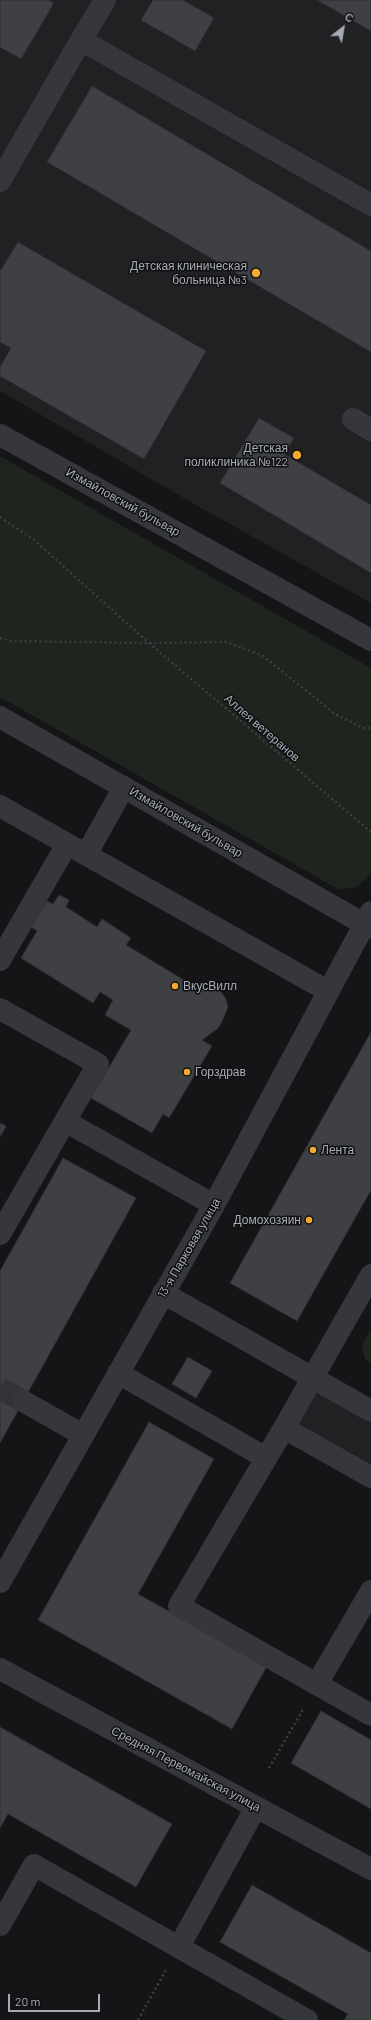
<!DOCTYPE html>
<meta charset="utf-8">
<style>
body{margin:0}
#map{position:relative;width:371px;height:2020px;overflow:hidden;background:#151517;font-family:Barlow,sans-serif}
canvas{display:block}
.north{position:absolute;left:323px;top:8px;width:40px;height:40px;-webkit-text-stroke:3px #101012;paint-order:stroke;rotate:31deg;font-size:11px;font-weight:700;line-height:16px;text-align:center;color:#a6acb7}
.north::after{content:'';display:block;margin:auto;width:14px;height:18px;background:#a6acb7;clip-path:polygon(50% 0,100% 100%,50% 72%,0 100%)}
.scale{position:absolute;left:8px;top:1994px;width:92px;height:18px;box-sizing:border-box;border:2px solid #a6acb7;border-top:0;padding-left:5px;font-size:12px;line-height:14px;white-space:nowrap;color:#a6acb7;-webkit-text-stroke:3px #101012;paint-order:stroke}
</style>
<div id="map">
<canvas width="371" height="2020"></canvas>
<div class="north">С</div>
<div class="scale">20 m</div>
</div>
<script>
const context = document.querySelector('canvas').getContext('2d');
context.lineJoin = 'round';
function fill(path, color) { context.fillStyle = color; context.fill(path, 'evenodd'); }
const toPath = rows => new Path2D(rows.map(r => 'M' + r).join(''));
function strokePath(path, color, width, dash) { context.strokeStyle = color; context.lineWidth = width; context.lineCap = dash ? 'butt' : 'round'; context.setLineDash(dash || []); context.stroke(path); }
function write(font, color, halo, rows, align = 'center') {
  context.font = font + ' Barlow,sans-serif'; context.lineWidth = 3; context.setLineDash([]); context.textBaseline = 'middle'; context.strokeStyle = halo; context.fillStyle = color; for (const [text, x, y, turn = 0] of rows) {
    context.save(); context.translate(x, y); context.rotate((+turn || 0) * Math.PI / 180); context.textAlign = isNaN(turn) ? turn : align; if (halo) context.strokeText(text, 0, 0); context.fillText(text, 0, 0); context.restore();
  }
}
fill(toPath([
 [0,0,371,0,371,603,194,504,0,391],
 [314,1388,371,1421,371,1469,294,1424]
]), '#212124');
fill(toPath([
 [0,456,371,668,371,871,367,878,355,888,338,889,0,697],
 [371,1329,371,1363,365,1359,362,1345]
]), '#1d251e');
const building = toPath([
 [0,0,48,0,54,3,21,59,0,47,0,0],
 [153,0,183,0,214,18,195,51,141,20,153,0],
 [317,0,371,0,371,31,317,0],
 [92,86,371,251,371,352,47,162,92,86],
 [18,242,206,351,144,459,0,376,0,367,11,348,0,342,0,269,1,270,18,242],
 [259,418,294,438,284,454,371,505,371,573,220,483,259,418],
 [59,895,69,900,66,907,97,927,102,919,131,938,126,945,197,988,211,987,221,992,226,999,228,1007,222,1022,217,1029,202,1040,212,1046,169,1118,163,1114,152,1133,91,1098,131,1030,105,1015,113,1000,100,992,93,1003,21,958,37,931,31,927,47,901,53,904,59,895],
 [371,1032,371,1190,297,1321,230,1283,371,1032],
 [0,1123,6,1126,0,1137,0,1123],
 [63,1158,136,1198,0,1443,0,1271,63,1158],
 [188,1357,212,1371,196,1398,172,1384,188,1357],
 [149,1422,214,1459,138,1594,267,1666,232,1729,38,1620,149,1422],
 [321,1711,371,1740,371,1809,291,1763,321,1711],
 [0,1727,172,1824,136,1887,8,1814,0,1828,0,1727],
 [252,1885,371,1953,371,2020,344,2020,348,2014,220,1942,252,1885]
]);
fill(building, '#3f4044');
strokePath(building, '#2f2f33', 1);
strokePath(toPath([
 [0,1388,23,1401]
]), '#323337', 22, [22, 11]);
strokePath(toPath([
 [0,517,34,540,149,643,371,832],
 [0,638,11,641,149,643,227,642,263,656,335,714,363,728,371,728],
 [269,1768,304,1708],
 [138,2020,166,1970]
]), '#3c3e43', 2.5, [2, 3]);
strokePath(toPath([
 [105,0,81,40,371,205],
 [0,181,81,40],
 [353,419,371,430],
 [0,435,371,640],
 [0,717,371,928],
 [0,806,328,991],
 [86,855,124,787],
 [0,960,67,844],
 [0,1009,98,1064,0,1234],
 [65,1121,214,1205],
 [371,1275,284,1428,179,1606,371,1715],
 [163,1293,371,1411],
 [118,1373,266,1458],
 [23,1401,83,1435],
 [284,1428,371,1477],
 [0,1582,214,1205,371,912],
 [0,1669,371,1869],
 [317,1684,371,1591],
 [0,1925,34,1865,307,2020],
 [179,1947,256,1807]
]), '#36373c', 22);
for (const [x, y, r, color] of [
 [256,273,5,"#f4aa2f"],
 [297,455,5,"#f4aa2f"],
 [175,986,4,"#f4aa2f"],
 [187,1072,4,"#f4aa2f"],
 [313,1150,4,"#f4aa2f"],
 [309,1220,4,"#f4aa2f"]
]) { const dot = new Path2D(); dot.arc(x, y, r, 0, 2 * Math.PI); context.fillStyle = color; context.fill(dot); strokePath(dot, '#101012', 1.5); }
write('12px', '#a6acb7', '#101012', [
 ["Детская клиническая",247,266],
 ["больница №3",247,280],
 ["Детская",288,448],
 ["поликлиника №122",288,462],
 ["ВкусВилл",183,986,"left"],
 ["Горздрав",195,1072,"left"],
 ["Лента",321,1150,"left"],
 ["Домохозяин",301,1220]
], 'right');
write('12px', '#a6acb7', '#101012', [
 ["Измайловский бульвар",123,502,29],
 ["Аллея ветеранов",262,728,41],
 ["Измайловский бульвар",186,822,30],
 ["13-я Парковая улица",189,1248,-60],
 ["Средняя Первомайская улица",186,1769,28]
]);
</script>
